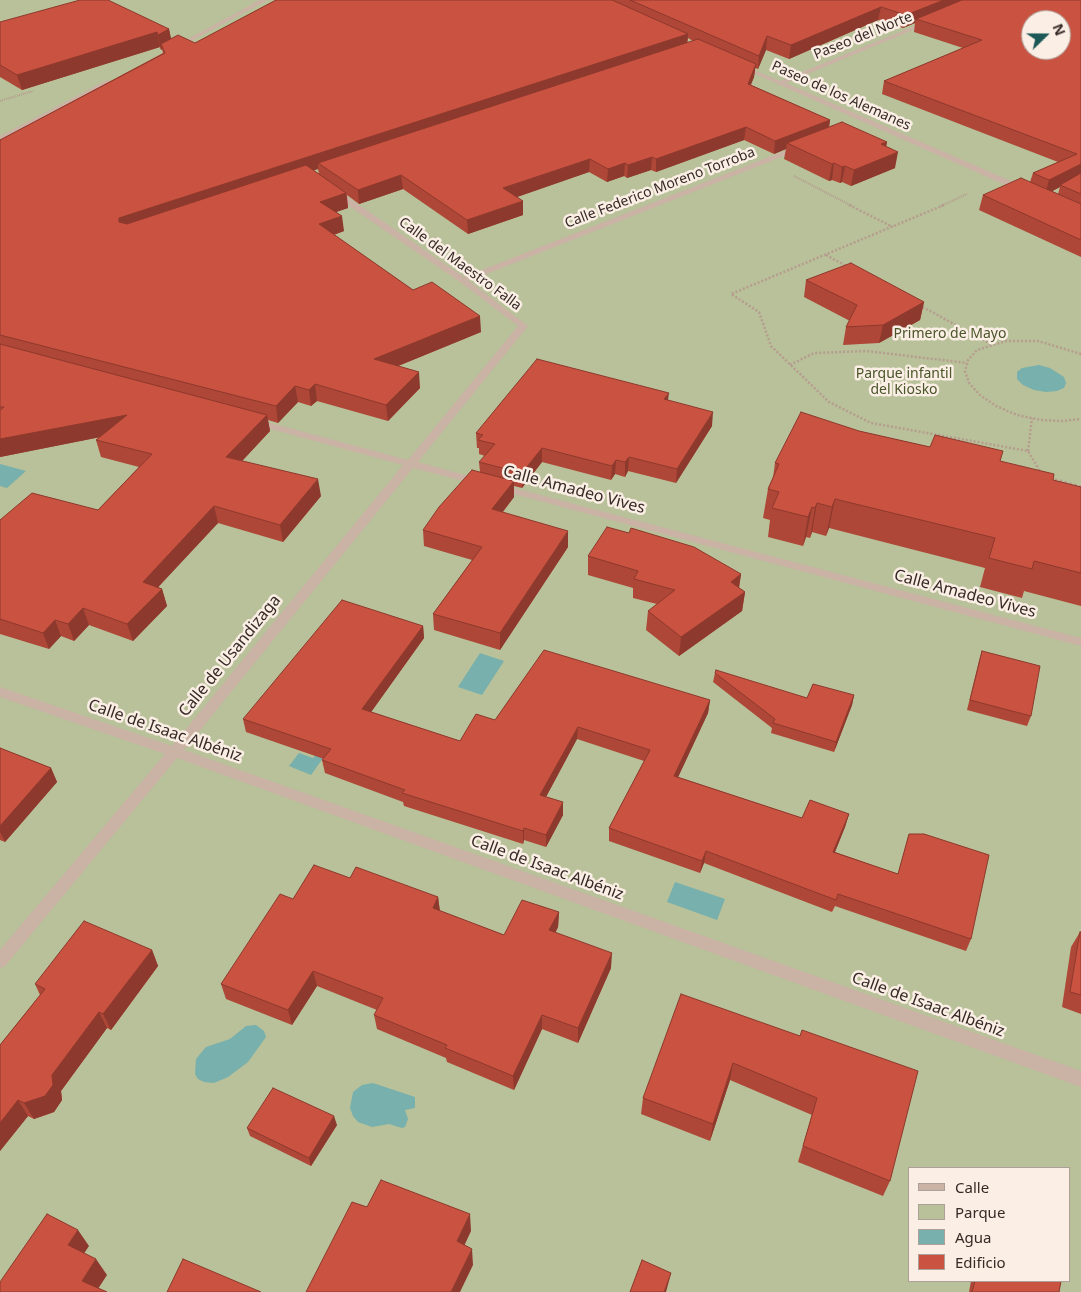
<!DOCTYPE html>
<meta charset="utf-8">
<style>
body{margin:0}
#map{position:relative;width:1081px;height:1292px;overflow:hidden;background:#f2e4d9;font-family:"Noto Sans",sans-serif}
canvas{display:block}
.legend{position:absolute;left:908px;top:1167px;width:162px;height:115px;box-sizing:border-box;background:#faeee5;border:1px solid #aca099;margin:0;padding:6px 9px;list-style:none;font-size:15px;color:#362a26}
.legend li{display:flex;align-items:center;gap:10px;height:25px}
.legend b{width:25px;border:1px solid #aca099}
.north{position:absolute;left:1021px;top:10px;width:50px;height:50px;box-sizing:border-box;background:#faeee5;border:1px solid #aca099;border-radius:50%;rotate:68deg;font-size:14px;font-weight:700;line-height:20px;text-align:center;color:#362a26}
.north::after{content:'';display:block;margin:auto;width:18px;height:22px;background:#1b5856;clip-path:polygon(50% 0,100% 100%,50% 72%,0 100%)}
</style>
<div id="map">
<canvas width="1081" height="1292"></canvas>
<ul class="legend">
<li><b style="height:6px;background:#cab2a5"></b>Calle</li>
<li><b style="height:14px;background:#b8c199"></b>Parque</li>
<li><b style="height:14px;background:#77b0ac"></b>Agua</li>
<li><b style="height:14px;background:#ca5240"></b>Edificio</li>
</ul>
<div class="north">N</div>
</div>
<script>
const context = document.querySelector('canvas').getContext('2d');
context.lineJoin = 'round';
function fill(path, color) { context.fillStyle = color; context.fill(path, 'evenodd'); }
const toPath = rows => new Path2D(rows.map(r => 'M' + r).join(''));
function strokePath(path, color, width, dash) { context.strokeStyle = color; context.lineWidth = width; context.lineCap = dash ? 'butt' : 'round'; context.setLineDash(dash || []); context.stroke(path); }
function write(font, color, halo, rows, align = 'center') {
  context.font = font + ' "Noto Sans",sans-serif'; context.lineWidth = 5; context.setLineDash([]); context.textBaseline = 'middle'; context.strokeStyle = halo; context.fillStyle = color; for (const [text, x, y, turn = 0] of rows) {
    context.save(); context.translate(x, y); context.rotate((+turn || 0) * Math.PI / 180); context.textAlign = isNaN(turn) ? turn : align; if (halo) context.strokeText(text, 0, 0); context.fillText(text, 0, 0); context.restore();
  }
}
fill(toPath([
 [0,0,1081,0,1081,1292,0,1292],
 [1031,20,1061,20,1061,50,1031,50],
 [910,1168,1070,1168,1070,1281,910,1281]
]), '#b8c199');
fill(toPath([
 [1039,365,1050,368,1064,377,1066,383,1064,388,1057,391,1046,392,1034,390,1023,385,1017,379,1017,372,1022,368],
 [0,464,26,471,7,488,0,486],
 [480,653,504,661,482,695,458,687],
 [339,724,346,726,311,775,289,766,299,753,313,758],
 [675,882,725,899,717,920,667,902],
 [256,1025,264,1031,266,1037,248,1062,228,1077,214,1083,204,1082,198,1079,195,1074,196,1059,206,1047,230,1039,246,1026],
 [373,1083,415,1097,415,1108,405,1110,408,1119,405,1127,402,1128,389,1124,372,1127,358,1122,353,1116,350,1108,353,1092,362,1085]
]), '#77b0ac');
strokePath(toPath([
 [0,101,33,91],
 [794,176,852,206],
 [941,206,967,194]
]), '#b69c8f', 2, [1, 1]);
strokePath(toPath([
 [849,205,893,227],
 [944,205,731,294,759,312,771,346,829,402,871,423,1028,451,1041,473],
 [826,255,848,267],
 [919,305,991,344],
 [1081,354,1038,341,1006,341,977,350,968,360,965,371,969,383,980,395,996,406,1017,415,1041,420,1063,421,1081,419],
 [790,365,814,353,867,351,967,363],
 [1028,451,1032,418]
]), '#b69c8f', 2.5, [2, 2]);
strokePath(toPath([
 [1050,478,1081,487]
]), '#b69c8f', 3, [2.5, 2.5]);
fill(toPath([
 [260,0,268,0,176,49,171,48,260,0],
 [927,21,932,22,786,83,1027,188,1027,192,1021,192,737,66,742,65,780,81,927,21],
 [107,80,114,82,0,141,0,136,107,80],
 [797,146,804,148,469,281,528,326,418,462,483,480,484,482,479,485,413,468,184,750,1081,1071,1081,1087,177,758,5,966,0,968,0,950,165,754,0,697,0,687,172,746,403,465,248,423,247,421,248,419,256,419,408,460,518,326,460,282,330,193,330,189,336,189,464,277,797,146],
 [499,484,1081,638,1081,646,495,489,494,487,499,484]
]), '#cab2a5');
fill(toPath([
 [276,0,1081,0,1081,257,979,210,983,195,1030,182,1033,173,1058,162,882,94,884,81,963,48,914,32,915,23,903,28,878,20,789,59,766,50,758,69,755,68,754,77,751,85,830,120,829,127,887,142,886,146,895,168,851,186,842,182,840,183,832,180,829,181,784,159,786,149,774,154,744,140,656,172,651,170,627,178,624,176,607,182,589,172,516,197,523,215,468,234,403,189,359,204,347,195,348,208,335,212,344,231,334,235,413,290,481,332,398,366,420,388,388,421,317,401,311,406,298,402,278,423,268,420,270,431,242,461,321,496,283,542,218,523,158,587,162,589,167,606,133,641,89,625,74,641,61,636,49,649,0,634,0,520,98,510,139,467,101,457,96,440,100,437,0,457,0,140,163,53,162,49,161,50,160,47,22,90,0,77,0,22,169,29,171,39,195,43],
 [688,38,693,41,687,43],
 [318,169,319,174,313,170],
 [1060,187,1058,194,1052,191],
 [806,280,924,302,920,320,879,343,843,345,846,327,850,321,804,297],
 [668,400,712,426,676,483,628,471,625,477,615,474,611,480,542,462,522,488,514,486,514,497,503,512,568,547,500,650,434,630,433,614,472,560,424,546,423,530,480,472,479,462,485,456,479,454,479,448,477,448,476,433],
 [859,431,930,447,1000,461,1053,480,1081,487,1081,606,1024,591,1022,598,980,587,985,568,829,528,826,536,812,532,810,538,806,537,803,546,768,537,770,520,763,518,768,489,773,478,775,463],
 [588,556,741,574,739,588,745,592,742,611,679,656,646,630,648,611,657,604,633,598,633,588,588,575],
 [423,626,424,638,371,712,460,741,495,720,710,700,708,713,678,777,802,818,849,814,845,827,835,852,898,874,909,834,971,939,966,951,835,906,832,912,704,863,700,873,609,841,609,828,644,761,577,739,546,797,563,815,546,847,524,840,523,844,404,806,403,802,325,773,322,760,324,759,246,732,243,719],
 [982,651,1031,716,1027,726,967,710,979,661],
 [715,673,807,698,854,695,852,705,834,752,771,733,772,728,713,682],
 [0,748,51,768,57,782,5,842,0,840],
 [350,878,438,897,440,911,504,935,559,912,558,927,555,933,611,968,578,1043,542,1029,514,1090,447,1062,446,1058,377,1029,374,1015,377,1010,317,986,292,1025,226,999,221,984,293,899],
 [1080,932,1081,932,1081,1014,1062,1007,1071,947],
 [152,950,158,966,111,1030,107,1028,61,1091,62,1100,54,1112,34,1119,28,1116,0,1151,0,1045,40,995,35,984],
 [800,1036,890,1181,883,1196,798,1162,812,1115,730,1080,710,1141,641,1114,643,1098],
 [337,1125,311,1166,250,1136,247,1128],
 [971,1281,1061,1281,1059,1292,969,1292]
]), '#ae4737');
fill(toPath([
 [944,0,972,0,916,19,915,23,903,28,906,15],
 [881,7,878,20,789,59,791,45],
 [169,29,172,44,161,44,162,49,161,50,158,35],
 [157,32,160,47,22,90,17,75],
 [688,34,687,47,318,163,318,169,122,233,119,222,119,218],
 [767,36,766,50,758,69,759,56],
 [756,64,754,77,746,96,748,84],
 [830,120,828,133,787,143,786,149,774,154,775,141],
 [746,127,744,140,656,172,656,159],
 [887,142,884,158,898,152,895,168,851,186,854,170,881,144],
 [652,157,651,170,627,178,628,165],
 [590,159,589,172,503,202,503,188],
 [625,163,624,176,607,182,608,169],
 [834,163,832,180,829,181,832,164],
 [1081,164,1081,176,1060,185,1060,187,1045,195,1049,180],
 [845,166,842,182,840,183,842,167],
 [401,175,403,189,359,204,358,190],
 [346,193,348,208,322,217,320,202],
 [523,201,523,215,468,234,467,220],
 [342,216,344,231,321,239,319,224],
 [924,302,920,320,879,343,883,325],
 [480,316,481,332,376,375,374,359],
 [419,372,420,388,388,421,386,405],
 [315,384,317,401,311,406,309,390],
 [295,386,298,402,278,423,276,406],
 [669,393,667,407,664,399],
 [713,412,712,426,676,483,677,469],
 [127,415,131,431,0,457,0,439],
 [267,415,270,431,230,474,226,457],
 [542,448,542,462,522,488,522,473],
 [629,457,628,471,625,477,625,462],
 [616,460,615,474,611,480,612,466],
 [318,479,321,496,283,542,280,525],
 [514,481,514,497,492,525,492,509],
 [835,499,829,528,826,536,832,507],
 [817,503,812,532,810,538,815,508],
 [214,506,218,523,148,598,143,582],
 [812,507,806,537,803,546,808,517],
 [568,531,568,547,500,650,500,633],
 [741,574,738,593,731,582],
 [162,589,167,606,133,641,127,624],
 [745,592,742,611,679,656,681,637],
 [83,608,89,625,74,641,68,624],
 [55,620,61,636,49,649,43,633],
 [423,626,424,638,364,722,362,709],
 [854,695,852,705,834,752,836,742],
 [710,700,708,713,673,788,674,776],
 [578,727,577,739,540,808,540,795],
 [51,768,57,782,5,842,0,832,0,826],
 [563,802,563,815,546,847,546,835],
 [849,814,845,827,830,864,833,852],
 [524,828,524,840,523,844,523,831],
 [706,851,704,863,700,873,702,861],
 [438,897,440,913,433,908],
 [559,912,558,927,549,946,549,930],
 [152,950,158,966,111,1030,103,1014],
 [612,953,611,968,578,1043,578,1028],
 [313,971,317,986,292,1025,288,1010],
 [99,1012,107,1028,61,1091,62,1100,54,1112,34,1119,24,1103,52,1075],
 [542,1015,542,1029,514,1090,513,1076],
 [733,1063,730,1080,710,1141,713,1124],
 [18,1100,28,1116,0,1151,0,1123],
 [334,1116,337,1125,311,1166,309,1158],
 [470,1214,471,1231,459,1257,457,1241],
 [78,1230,89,1246,79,1261,68,1245],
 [472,1249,473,1265,460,1292,451,1292],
 [96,1259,107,1275,96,1292,82,1281],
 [671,1273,669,1281,666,1292,664,1292]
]), '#8d392d');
const building = toPath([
 [80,0,108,0,169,29,158,35,157,32,17,75,0,65,0,22,80,0],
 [276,0,612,0,688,34,119,218,119,222,127,224,306,165,346,193,320,202,342,216,319,224,413,290,432,282,480,316,374,359,419,372,386,405,315,384,309,390,295,386,276,406,0,335,0,140,165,53,161,44,178,35,195,43,276,0],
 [630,0,944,0,906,15,881,7,791,45,767,36,759,56,630,0],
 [962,0,1081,0,1081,164,1049,180,1033,173,1077,154,884,81,982,40,916,19,962,0],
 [1031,20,1061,20,1061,50,1031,50,1031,20],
 [698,39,756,64,748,84,830,120,775,141,746,127,656,159,652,157,628,165,625,163,608,169,590,159,503,188,523,201,467,220,401,175,358,190,318,163,698,39],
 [842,122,887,142,881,144,898,152,854,170,845,166,842,167,834,163,832,164,787,143,842,122],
 [1081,173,1081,194,1060,185,1081,173],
 [1021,178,1081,204,1081,240,983,195,1021,178],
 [851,263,924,302,883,325,846,327,857,305,806,280,851,263],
 [0,344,267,415,226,457,318,479,280,525,214,506,143,582,162,589,127,624,83,608,68,624,55,620,43,633,0,619,0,520,32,493,98,510,152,454,96,440,127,415,0,439,0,410,4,407,0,407,0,344],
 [537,359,669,393,664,399,713,412,677,469,629,457,625,462,616,460,612,466,542,448,522,473,479,462,495,444,478,440,483,435,476,433,537,359],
 [801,412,859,431,930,447,935,435,1003,451,1000,461,1054,474,1053,480,1081,487,1081,573,1034,561,1032,569,989,558,995,538,835,499,832,507,817,503,815,508,812,507,808,517,772,508,779,492,768,489,779,464,775,463,801,412],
 [472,470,514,481,492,509,568,531,500,633,433,614,482,547,423,530,439,507,472,470],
 [607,527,629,533,631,528,694,547,741,574,731,582,745,592,681,637,648,611,675,590,634,579,638,571,588,556,607,527],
 [342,600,423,626,362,709,460,741,476,714,495,720,544,650,710,700,674,776,802,818,810,800,849,814,833,852,898,874,909,834,924,834,989,855,971,939,838,894,836,900,706,851,702,861,609,828,650,750,578,727,540,795,563,802,546,835,524,828,523,831,402,793,405,790,322,760,331,749,243,719,342,600],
 [982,651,1040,666,1031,716,970,700,982,651],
 [716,670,807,698,813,684,854,695,836,742,773,723,775,719,715,673,716,670],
 [0,748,51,768,0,826,0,748],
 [314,865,350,878,356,867,438,897,433,908,504,935,522,900,559,912,549,930,612,953,578,1028,542,1015,513,1076,445,1048,447,1045,374,1015,383,998,313,971,288,1010,221,984,280,894,293,899,314,865],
 [84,921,152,950,103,1014,99,1012,52,1075,53,1085,45,1096,24,1103,18,1100,0,1123,0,1045,45,989,35,984,84,921],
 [1080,932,1081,932,1081,995,1070,992,1080,932],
 [681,994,800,1036,802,1030,918,1071,890,1181,803,1146,817,1098,733,1063,713,1124,643,1098,681,994],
 [273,1088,334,1116,309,1158,247,1128,273,1088],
 [381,1180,470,1214,457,1241,472,1249,451,1292,306,1292,352,1202,367,1207,381,1180],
 [47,1214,78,1230,68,1245,96,1259,82,1281,107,1292,0,1292,0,1282,47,1214],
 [183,1259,261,1292,167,1292,183,1259],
 [642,1260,671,1273,664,1292,630,1292,642,1260],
 [975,1281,1061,1281,1059,1292,972,1292,975,1281]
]);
fill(building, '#ca5240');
strokePath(building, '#8d392d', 1);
write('14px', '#362a26', '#faeee5', [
 ["Paseo del Norte",863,36,-22],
 ["Paseo de los Alemanes",841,96,24],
 ["Calle Federico Moreno Torroba",660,188,-21],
 ["Calle del Maestro Falla",460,264,36]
]);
write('14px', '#4a5529', '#faeee5', [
 ["Primero de Mayo",950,334],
 ["Parque infantil",904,374],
 ["del Kiosko",904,390]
]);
write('16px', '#362a26', '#faeee5', [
 ["Calle Amadeo Vives",574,490,15],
 ["Calle Amadeo Vives",965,594,15],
 ["Calle de Usandizaga",230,656,-51],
 ["Calle de Isaac Albéniz",165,731,19],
 ["Calle de Isaac Albéniz",547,868,20],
 ["Calle de Isaac Albéniz",928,1005,20]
]);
</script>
